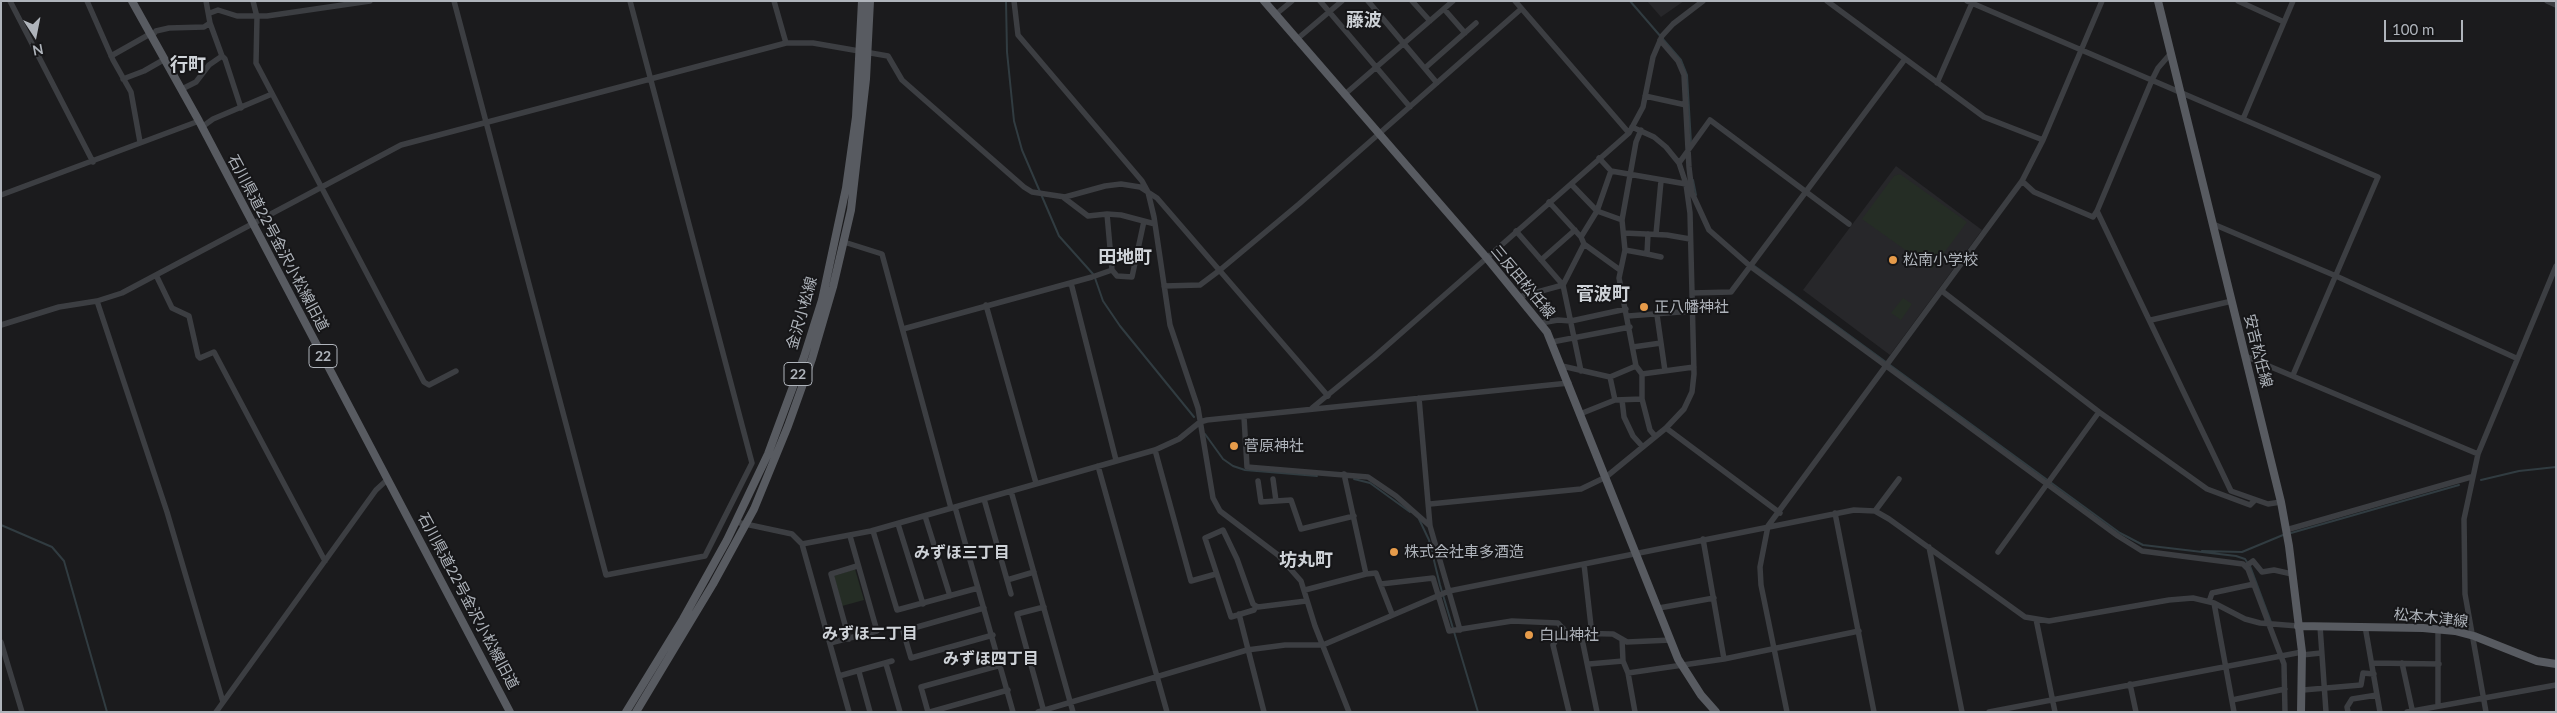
<!DOCTYPE html>
<meta charset="utf-8">
<style>
body{margin:0}
#map{position:relative;width:2557px;height:713px;overflow:hidden;background:#1b1b1d;font-family:Lato,sans-serif}
canvas{display:block}
.frame{position:absolute;inset:0;border:2px solid #afb4bb;pointer-events:none}
.north{position:absolute;left:10px;top:10px;width:50px;height:50px;-webkit-text-stroke:4px #161618;paint-order:stroke;rotate:169deg;font-size:14px;font-weight:700;line-height:20px;text-align:center;color:#afb4bb}
.north::after{content:'';display:block;margin:auto;width:18px;height:22px;background:#afb4bb;clip-path:polygon(50% 0,100% 100%,50% 72%,0 100%)}
.scale{position:absolute;left:2384px;top:20px;width:79px;height:22px;box-sizing:border-box;border:2px solid #afb4bb;border-top:0;padding-left:6px;font-size:15px;line-height:18px;white-space:nowrap;color:#afb4bb;-webkit-text-stroke:4px #161618;paint-order:stroke}
</style>
<div id="map">
<canvas width="2557" height="713"></canvas>
<div class="frame"></div>
<div class="north">N</div>
<div class="scale">100 m</div>
</div>
<script>
const context = document.querySelector('canvas').getContext('2d');
context.lineJoin = 'round';
function fill(path, color) { context.fillStyle = color; context.fill(path, 'evenodd'); }
const toPath = rows => new Path2D(rows.map(r => 'M' + r).join(''));
function strokePath(path, color, width, dash) { context.strokeStyle = color; context.lineWidth = width; context.lineCap = dash ? 'butt' : 'round'; context.setLineDash(dash || []); context.stroke(path); }
function write(font, color, halo, rows, align = 'center') {
  context.font = font + ' Lato,"Noto Sans JP",sans-serif'; context.lineWidth = 4; context.setLineDash([]); context.textBaseline = 'middle'; context.strokeStyle = halo; context.fillStyle = color; for (const [text, x, y, turn = 0] of rows) {
    context.save(); context.translate(x, y); context.rotate((+turn || 0) * Math.PI / 180); context.textAlign = isNaN(turn) ? turn : align; if (halo) context.strokeText(text, 0, 0); context.fillText(text, 0, 0); context.restore();
  }
}
fill(toPath([
 [1647,1,1684,1,1661,17],
 [1896,166,1982,230,1890,355,1803,290]
]), '#27272a');
fill(toPath([
 [1900,174,1967,222,1932,269,1862,219,1894,176],
 [1903,298,1912,304,1901,320,1891,313],
 [855,569,864,600,842,606,834,576]
]), '#252d25');
strokePath(toPath([
 [1006,1,1007,52,1014,121,1022,150,1059,236,1093,274],
 [1630,1,1681,60,1687,75,1691,143],
 [1693,180,1696,195],
 [1753,265,2120,533,2143,545,2236,556,2245,559,2247,562],
 [1095,278,1103,301,1120,326,1194,417],
 [1205,434,1223,459,1233,466,1245,470,1317,476],
 [1354,479,1370,483,1410,512],
 [2481,480,2519,471,2556,467],
 [1419,519,1429,540,1440,585,1478,712],
 [1,525,52,547,64,561,107,712],
 [2291,533,2459,485],
 [2202,551,2242,552,2283,535],
 [2250,566,2271,622]
]), '#313c41', 2);
strokePath(toPath([
 [10,1,93,162],
 [87,1,113,60,131,92,140,142],
 [253,1,257,17,256,63,424,382,429,385,456,371],
 [454,1,606,575,705,556,752,463,630,1],
 [774,1,786,43],
 [1014,1,1018,35,1142,181,1148,192,1154,217,1170,325,1198,408,1213,498,1220,511,1278,555,1301,581,1315,626,1349,712],
 [1320,1,1410,107],
 [1368,1,1437,83],
 [1412,1,1430,21],
 [1515,1,1629,133],
 [1827,1,1984,117,2043,140],
 [1967,1,2378,177,2293,375],
 [2238,1,2284,22],
 [2547,1,2556,5],
 [1444,9,1465,33],
 [210,13,218,10,237,16,267,16,370,1],
 [1275,15,1292,1],
 [210,23,222,56,225,59,241,108],
 [152,36,156,31,169,28,204,27,210,23,206,1],
 [1296,40,1342,1],
 [1660,40,1678,61,1684,75,1689,167,1692,193,1709,230,1750,266,2118,536,2142,551,2243,564,2248,569,2284,664,2285,712],
 [111,56,150,34],
 [1425,68,1476,23],
 [123,79,144,71,165,59],
 [1937,83,1973,1],
 [182,89,196,82,209,65,222,56],
 [1344,95,1453,1],
 [1645,96,1686,105],
 [2243,119,2293,1],
 [202,127,213,119,272,94],
 [1641,130,1636,142,1622,220,1625,250,1619,278,1636,366,1642,374,1642,399,1650,430,1655,436],
 [1599,158,1611,171,1686,184],
 [1679,163,1710,120,1849,224],
 [2022,181,2034,192,2093,217,2097,211,2152,80,2158,68,2171,53],
 [1571,184,1597,211,1622,220],
 [1,195,199,121],
 [1549,202,1581,237],
 [2097,211,2231,491,2268,504,2281,502],
 [1107,214,1121,215,1155,224],
 [2213,224,2336,276,2516,358],
 [1516,231,1563,285,1519,297],
 [1624,233,1667,235,1690,239],
 [1648,234,1647,254,1661,257],
 [1656,234,1661,181],
 [844,242,882,254,951,508],
 [1584,244,1620,270],
 [1625,250,1647,254],
 [1541,260,1575,230],
 [1112,270,1117,276,1132,277,1144,221],
 [156,275,172,308,189,316,198,356,200,358,214,352,325,561],
 [1071,283,1116,460],
 [1164,286,1200,285,1220,270,1299,204,1521,9],
 [1942,291,2099,412,2207,489,2250,505,2254,501],
 [1692,293,1731,292,1905,59],
 [97,301,167,512,223,702],
 [986,305,1036,483],
 [1657,315,1665,371],
 [1628,316,1693,311],
 [2151,320,2232,301],
 [1541,323,1558,320,1571,321,1626,309],
 [1,325,59,307,97,301,122,293,401,145,786,43,813,43,888,56,902,80,1024,187,1032,192,1065,197,1105,186,1121,184,1140,187,1157,198,1328,396],
 [903,329,1092,277,1112,270,1107,214,1088,216,1063,197],
 [1552,342,1630,327],
 [1633,347,1661,343],
 [2245,356,2478,454],
 [1562,366,1610,377,1636,366],
 [1581,371,1563,285,1584,244,1581,237,1597,211,1611,171],
 [1642,374,1694,367],
 [1610,377,1615,400],
 [1419,398,1430,526,1460,630],
 [1622,400,1624,417,1633,436,1642,446],
 [1312,408,1374,357,1629,133,1643,107,1653,57,1662,36,1673,24,1703,1],
 [1580,414,1615,400,1642,399],
 [1244,417,1247,467,1368,477,1396,496,1430,526],
 [1666,428,1780,513],
 [1155,450,1191,581,1216,574],
 [1098,466,1167,712],
 [1344,474,1366,574],
 [1273,479,1276,501],
 [1258,481,1261,502,1291,500,1301,529,1354,516],
 [1011,491,1073,712],
 [984,499,1011,594],
 [1430,504,1581,489,1606,477,1666,428,1684,409,1692,392,1694,374,1690,213,1686,184,1679,163,1666,147,1654,137,1632,127],
 [955,507,1013,712],
 [1875,511,1899,479],
 [1835,513,1874,712],
 [925,516,950,596],
 [736,522,792,534,802,544,849,712],
 [898,524,923,604],
 [2286,530,2471,477],
 [873,531,897,610,978,588],
 [1703,539,1724,659],
 [802,544,871,531,1155,450,1179,439,1200,422,1207,420,1569,383],
 [1929,547,1962,712],
 [1998,552,2099,412],
 [1584,564,1592,635],
 [2246,566,2253,561,2262,572,2274,570,2292,574],
 [1007,580,1034,572],
 [1381,584,1433,578,1449,631,1512,621,1558,623,1567,633,1613,634,1627,642,1671,640],
 [1305,590,1366,574,1376,573,1392,614],
 [2209,602,2212,593,2254,584],
 [2214,603,2234,712],
 [1256,606,1254,610,1231,617,1205,538,1223,530,1237,559,1253,604,1256,606,1258,607,1306,601],
 [1044,607,1017,614,1044,712],
 [984,608,903,631,911,658,993,635],
 [1659,608,1714,598],
 [1239,614,1264,712],
 [2036,619,2055,712],
 [2320,626,2326,712],
 [2365,626,2380,712],
 [1563,628,1553,645,1569,712],
 [2438,629,2438,705],
 [1581,634,1597,712],
 [849,639,831,574,857,566],
 [1622,639,1623,661,1628,673,1635,712],
 [1,642,22,712],
 [830,643,877,631,850,536],
 [2302,655,2321,653],
 [2372,663,2439,664],
 [2402,663,2412,709],
 [886,664,900,712],
 [1589,664,1623,661],
 [859,672,870,712],
 [1628,673,1724,659,1859,631],
 [839,676,892,661],
 [2130,684,2136,712],
 [2303,690,2361,685,2363,673,2374,674],
 [2232,700,2285,689],
 [216,712,376,490,388,479],
 [928,712,921,687,1001,665],
 [930,712,1008,690],
 [1038,712,1247,650,1285,645,1323,645,1449,591,1854,510,1875,511,1889,519,2025,617,2049,621,2169,600,2193,598,2214,603,2245,619,2260,623,2298,626],
 [1787,712,1761,585,1760,567,1768,526,2022,181,2043,140,2102,1],
 [1989,712,2302,652],
 [2348,712,2347,707,2352,699,2377,695],
 [2407,712,2556,685],
 [2486,712,2465,594,2464,519,2478,454,2556,266]
]), '#3c3e42', 5.5);
strokePath(toPath([
 [132,1,199,121,510,712],
 [1264,1,1486,257,1547,332,1678,659,1701,695,1716,712],
 [2158,1,2281,502,2289,546,2302,652,2301,712],
 [2298,626,2423,628,2455,631,2474,636,2537,661,2556,664],
 [626,712,683,619,727,540,768,454,804,357,822,300,846,188,856,117,862,1],
 [636,712,713,584,754,509,788,426,812,359,833,287,851,210,866,79,870,1]
]), '#585b61', 8);
for (const [x, y, r, color] of [
 [1893,260,5,"#e69b4a"],
 [1644,307,5,"#e69b4a"],
 [1234,446,5,"#e69b4a"],
 [1394,552,5,"#e69b4a"],
 [1529,635,5,"#e69b4a"]
]) { const dot = new Path2D(); dot.arc(x, y, r, 0, 2 * Math.PI); context.fillStyle = color; context.fill(dot); strokePath(dot, '#161618', 2); }
for (const [x, y, w] of [
 [323,356,28],
 [798,374,28]
]) { const box = new Path2D(); box.roundRect(x - w / 2, y - 11.5, w, 23, 4); context.fillStyle = '#161618'; context.fill(box); strokePath(box, '#afb4bb', 1); }
write('bold 14px', '#afb4bb', null, [
 ["22",323,356],
 ["22",798,374]
]);
write('15px', '#afb4bb', '#161618', [
 ["石川県道22号金沢小松線旧道",278,243,62],
 ["三反田松任線",1523,282,50],
 ["金沢小松線",802,313,-74],
 ["安吉松任線",2258,351,76],
 ["石川県道22号金沢小松線旧道",468,601,62],
 ["松本木津線",2431,618,6]
]);
write('15px', '#afb4bb', '#161618', [
 ["松南小学校",1903,260],
 ["正八幡神社",1654,307],
 ["菅原神社",1244,446],
 ["株式会社車多酒造",1404,552],
 ["白山神社",1539,635]
], 'left');
write('bold 16px', '#cfd3d8', '#161618', [
 ["みずほ三丁目",962,553],
 ["みずほ二丁目",870,634],
 ["みずほ四丁目",991,659]
]);
write('bold 18px', '#cfd3d8', '#161618', [
 ["藤波",1364,20],
 ["行町",188,65],
 ["田地町",1125,257],
 ["菅波町",1603,294],
 ["坊丸町",1306,560]
]);
</script>
